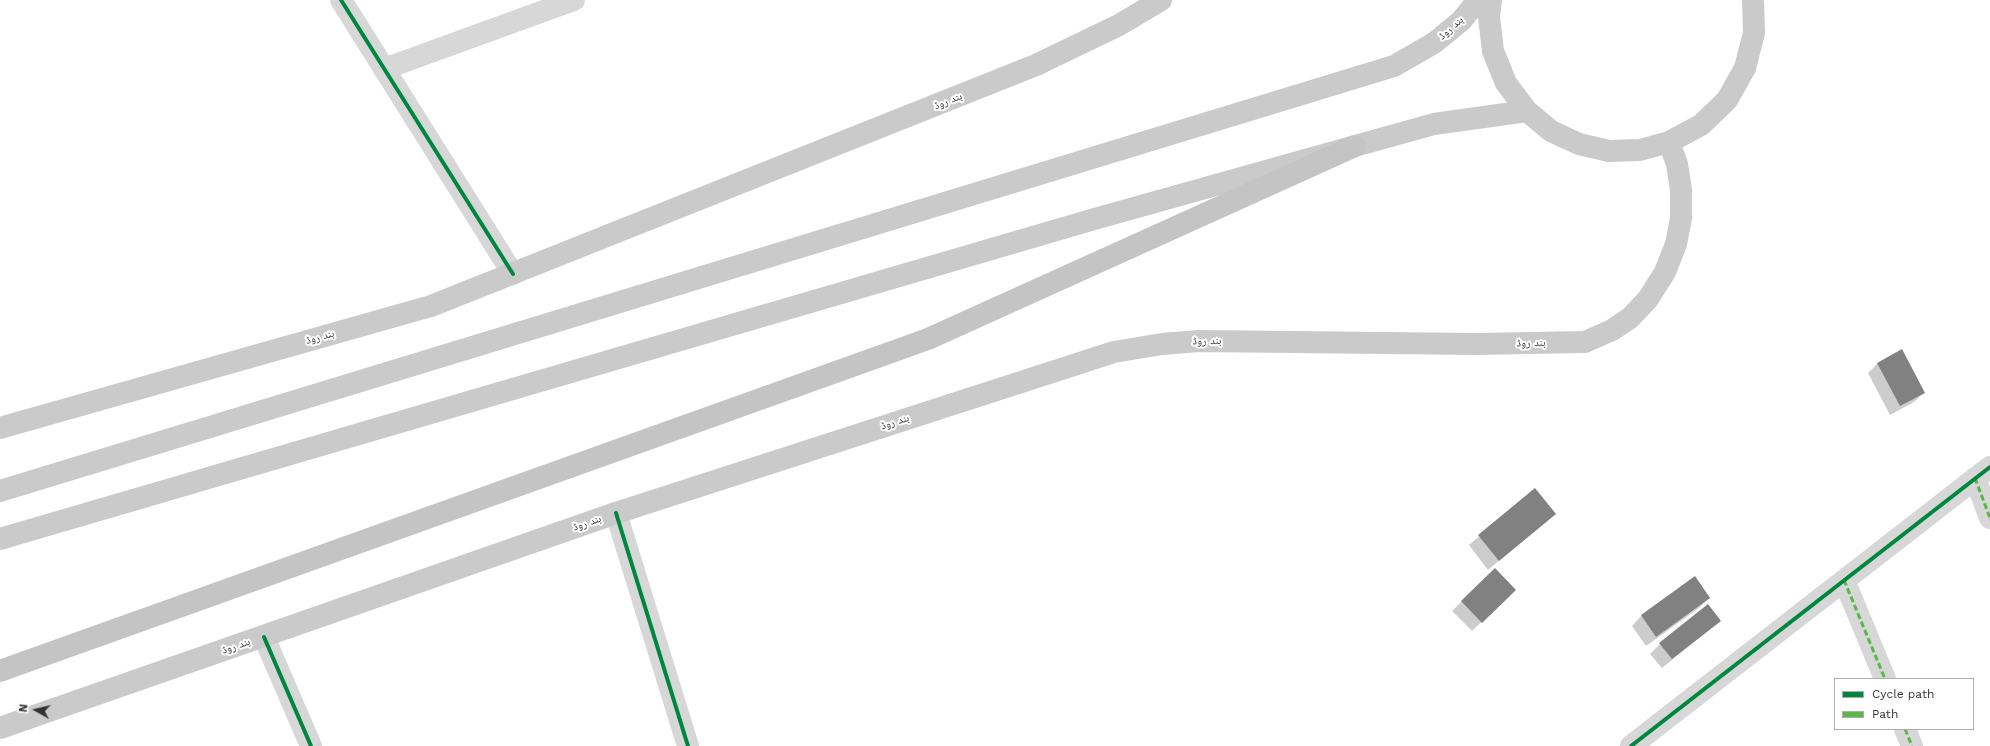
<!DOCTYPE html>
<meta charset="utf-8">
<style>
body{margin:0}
#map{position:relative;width:1990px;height:746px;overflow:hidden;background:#fff;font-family:"Work Sans",sans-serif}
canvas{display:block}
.legend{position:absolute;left:1834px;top:678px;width:140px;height:52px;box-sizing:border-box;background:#fff;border:1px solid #adadad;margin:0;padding:5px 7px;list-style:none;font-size:12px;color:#333}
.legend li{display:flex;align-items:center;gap:8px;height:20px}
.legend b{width:20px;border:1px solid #adadad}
.north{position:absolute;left:16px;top:690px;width:40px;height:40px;-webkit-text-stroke:3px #fff;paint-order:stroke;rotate:278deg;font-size:11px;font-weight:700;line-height:16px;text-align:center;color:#333}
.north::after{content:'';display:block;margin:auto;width:14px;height:18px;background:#333;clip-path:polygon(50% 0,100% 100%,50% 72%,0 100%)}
</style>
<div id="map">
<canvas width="1990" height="746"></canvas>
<ul class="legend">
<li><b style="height:5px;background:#00873e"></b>Cycle path</li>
<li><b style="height:5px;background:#58b947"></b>Path</li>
</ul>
<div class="north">N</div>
</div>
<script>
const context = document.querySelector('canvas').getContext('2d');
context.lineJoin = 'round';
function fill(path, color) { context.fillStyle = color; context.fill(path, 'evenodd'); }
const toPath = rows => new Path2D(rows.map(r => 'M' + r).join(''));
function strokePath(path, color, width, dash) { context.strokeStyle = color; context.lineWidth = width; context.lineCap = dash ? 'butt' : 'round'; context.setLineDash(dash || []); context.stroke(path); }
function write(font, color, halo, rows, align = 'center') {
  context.font = font + ' "Work Sans","Noto Naskh Arabic",sans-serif'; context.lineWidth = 4; context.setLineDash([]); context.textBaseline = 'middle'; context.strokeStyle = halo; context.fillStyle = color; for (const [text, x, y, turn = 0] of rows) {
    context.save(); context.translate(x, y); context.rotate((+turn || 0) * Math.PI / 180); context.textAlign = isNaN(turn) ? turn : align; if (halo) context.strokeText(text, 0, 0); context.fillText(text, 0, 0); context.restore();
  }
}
fill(toPath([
 [1878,363,1924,392,1914,402,1890,415,1868,373],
 [1535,489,1555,513,1488,570,1469,545],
 [1495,569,1515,590,1472,631,1452,611],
 [1695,578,1709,598,1699,608,1646,646,1632,626,1641,616],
 [1720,621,1662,668,1650,654,1660,644]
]), '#0003');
fill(toPath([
 [1902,349,1925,393,1900,406,1877,363],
 [1535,488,1556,514,1499,561,1478,535],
 [1495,568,1516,590,1482,623,1461,601],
 [1695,576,1710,598,1656,637,1641,615],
 [1708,604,1721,621,1672,659,1659,643]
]), '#818181');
strokePath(toPath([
 [341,0,513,274],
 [384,69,574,0],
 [1975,478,1990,518],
 [616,513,688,746],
 [1844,580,1885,679],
 [264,637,311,746],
 [1905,729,1912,746],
 [1631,746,1990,467]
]), '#d7d7d7', 22);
strokePath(toPath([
 [1491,0,1489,17,1493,51,1506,83,1527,111,1551,131,1579,144,1609,151,1640,150,1669,142,1701,125,1727,100,1745,68,1754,33,1753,0],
 [0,428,431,306,1036,65,1119,25,1161,0],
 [0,491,1394,66,1434,43,1461,21,1478,0],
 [0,539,1091,220,1355,146,1434,124,1527,111],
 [0,728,616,513,1114,352,1162,344,1199,341,1477,344,1585,342,1612,330,1630,318,1648,299,1665,272,1676,244,1681,218,1681,190,1677,164,1669,142]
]), '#cacaca', 22);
strokePath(toPath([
 [0,671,928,339,1355,146]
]), '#c4c4c4', 22);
strokePath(toPath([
 [1975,478,1990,518],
 [1844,580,1885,679],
 [1905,729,1912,746]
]), '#58b947', 3, [6, 3]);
strokePath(toPath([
 [341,0,513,274],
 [616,513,688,746],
 [264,637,311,746],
 [1631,746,1990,467]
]), '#00873e', 4);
write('11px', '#333', '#fff', [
 ["بند روڈ",1451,28,-42],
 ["بند روڈ",948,101,-22],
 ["بند روڈ",320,337,-16],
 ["بند روڈ",1207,341,-1],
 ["بند روڈ",1531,343,-1],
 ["بند روڈ",895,422,-18],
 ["بند روڈ",587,523,-19],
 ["بند روڈ",236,646,-19]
]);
</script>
